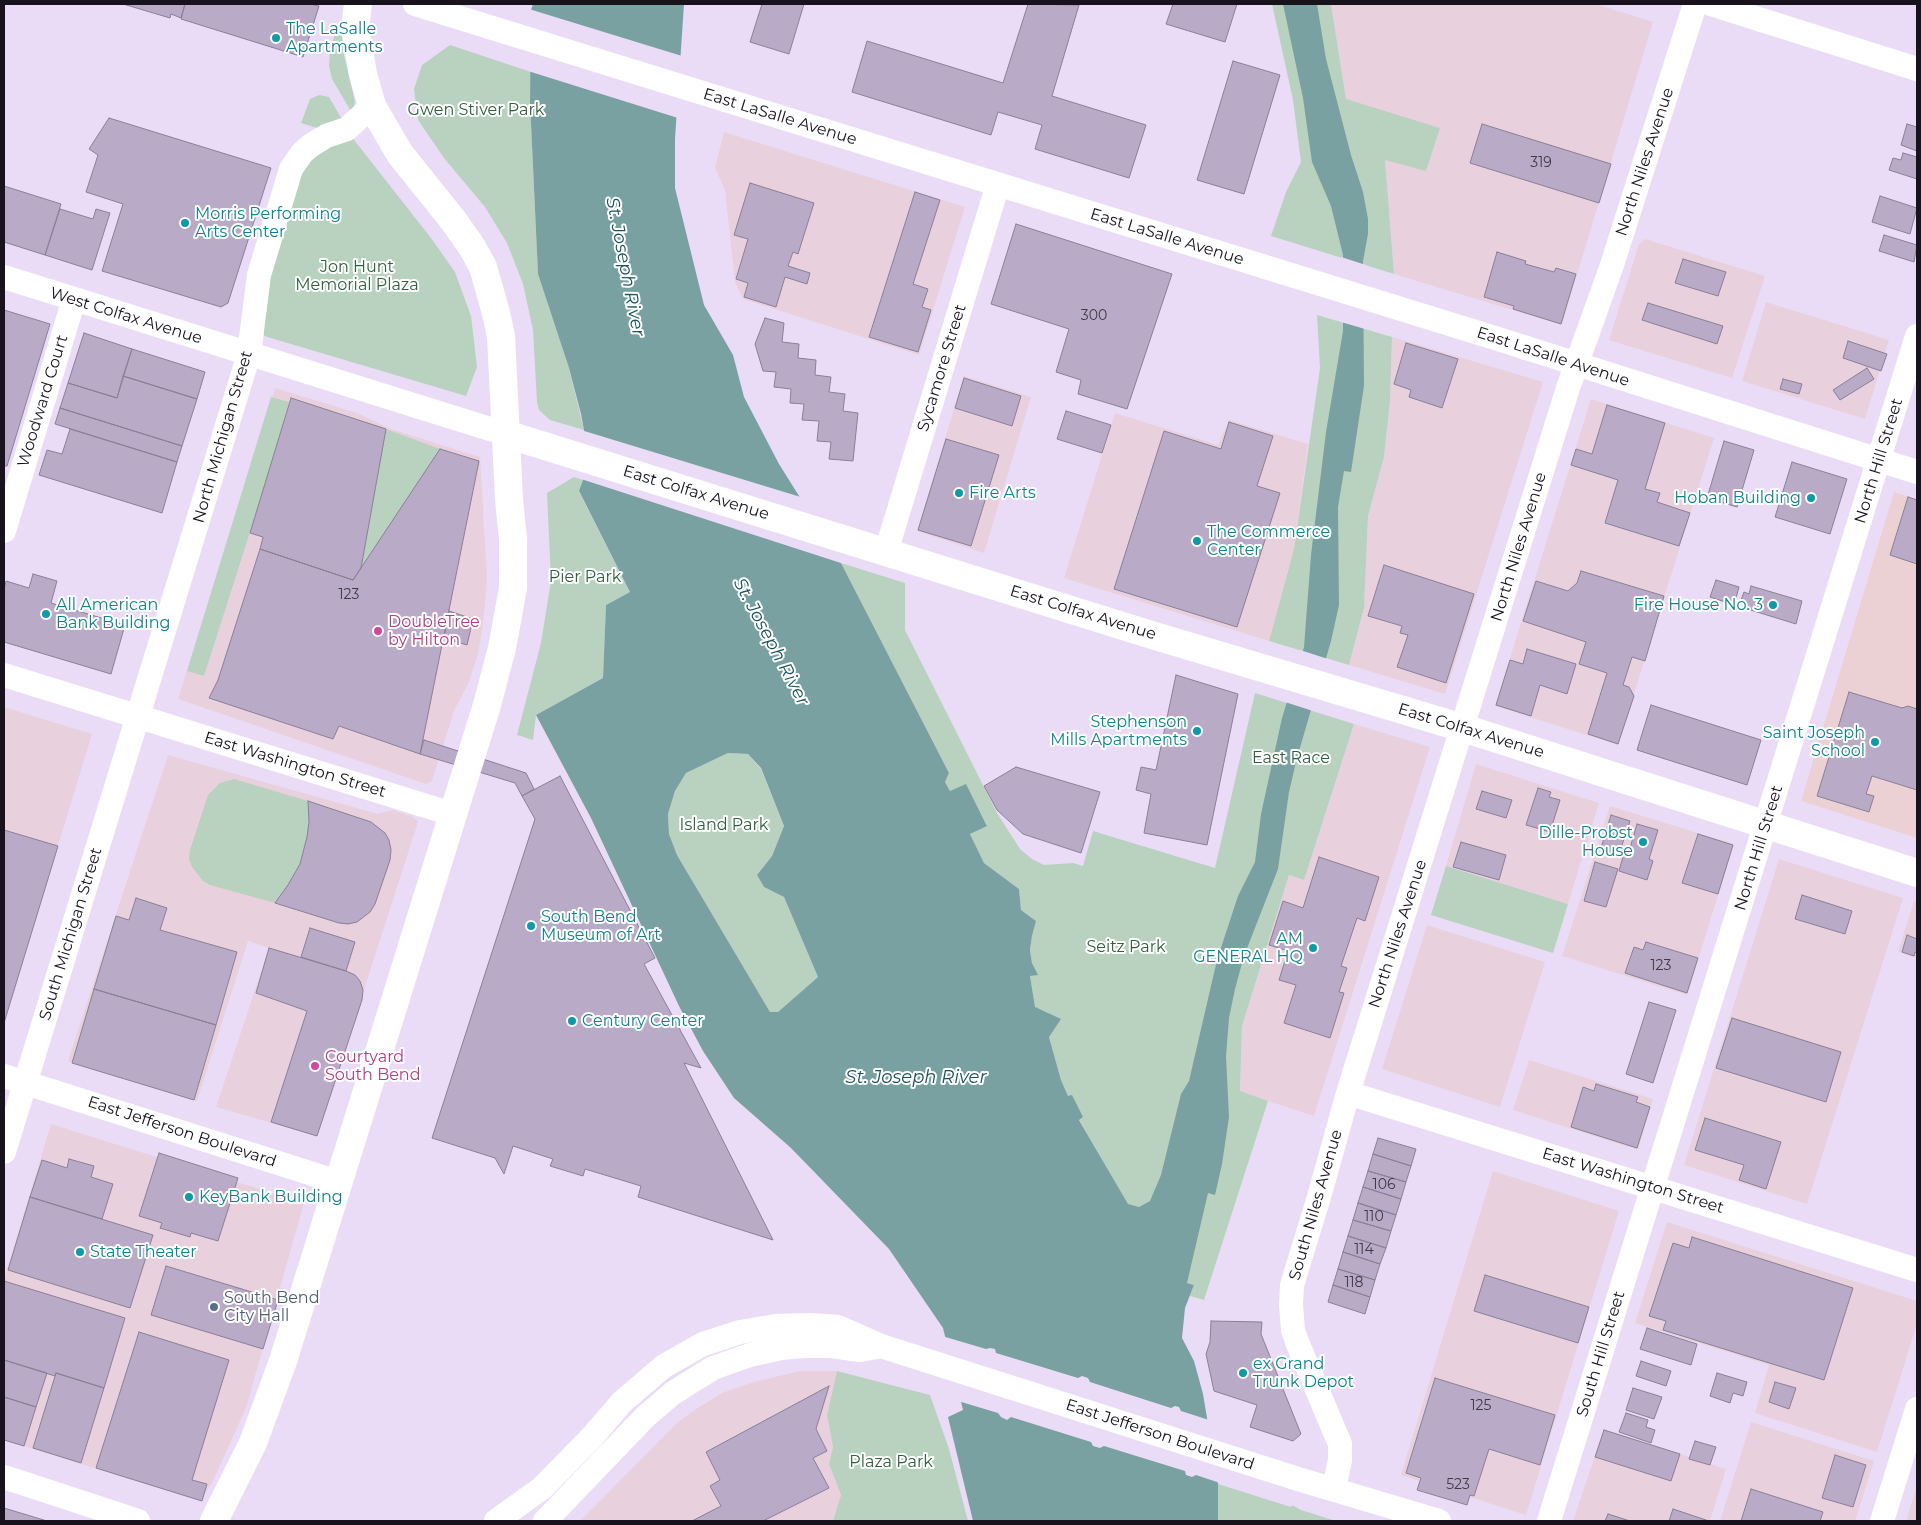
<!DOCTYPE html>
<style>
body{margin:0}
#map{position:relative;width:1921px;height:1525px;overflow:hidden;background:#eadcf7;font-family:Montserrat,sans-serif}
canvas{display:block}
.frame{position:absolute;inset:0;border:5px solid #17121b;pointer-events:none}
</style>
<div id="map">
<canvas width="1921" height="1525"></canvas>
<div class="frame"></div>
</div>
<script>
const context = document.querySelector('canvas').getContext('2d');
context.lineJoin = 'round';
function fill(path, color) { context.fillStyle = color; context.fill(path, 'evenodd'); }
const toPath = rows => new Path2D(rows.map(r => 'M' + r).join(''));
function strokePath(path, color, width, dash) { context.strokeStyle = color; context.lineWidth = width; context.lineCap = dash ? 'butt' : 'round'; context.setLineDash(dash || []); context.stroke(path); }
function write(font, color, halo, rows, align = 'center') {
  context.font = font + ' Montserrat,sans-serif'; context.lineWidth = 4; context.setLineDash([]); context.textBaseline = 'middle'; context.strokeStyle = halo; context.fillStyle = color; for (const [text, x, y, turn = 0] of rows) {
    context.save(); context.translate(x, y); context.rotate((+turn || 0) * Math.PI / 180); context.textAlign = isNaN(turn) ? turn : align; if (halo) context.strokeText(text, 0, 0); context.fillText(text, 0, 0); context.restore();
  }
}
fill(toPath([
 [1331,4,1596,4,1653,22,1562,325,1394,274,1385,160,1346,99],
 [724,132,965,207,919,355,743,299,735,282,725,190,715,168],
 [1645,239,1765,276,1732,378,1609,340,1639,244],
 [1766,302,1889,340,1865,419,1742,381],
 [1392,337,1543,382,1445,694,1349,665,1364,608,1368,516,1384,457,1390,401],
 [964,376,1031,397,984,553,917,531],
 [275,388,357,413,391,429,480,457,487,579,483,624,478,654,469,682,454,711,432,781,426,784,178,699],
 [1591,399,1714,438,1618,745,1495,706],
 [1115,413,1218,445,1229,420,1308,444,1294,549,1269,641,1064,578],
 [4,707,92,734,4,1023],
 [1354,724,1430,747,1314,1116,1240,1092,1242,1026,1289,875,1304,879],
 [168,755,378,814,393,810,413,817,418,822,317,1136,216,1107,269,948,248,941,197,1101,68,1061],
 [1476,764,1599,803,1568,904,1446,866],
 [1610,806,1734,844,1687,995,1562,956],
 [1779,859,1903,898,1807,1204,1684,1165],
 [1914,901,1917,902,1917,958,1898,952],
 [1427,925,1545,962,1500,1107,1382,1069],
 [1529,1060,1653,1099,1638,1150,1513,1110],
 [51,1124,304,1203,246,1408,212,1483,200,1501,4,1440,4,1279],
 [1493,1171,1619,1211,1526,1515,1401,1475],
 [1667,1222,1917,1301,1917,1324,1877,1452,1755,1413,1769,1365,1635,1323],
 [800,1371,837,1371,827,1415,833,1447,829,1464,841,1495,833,1521,580,1521,678,1422,696,1409,722,1393,754,1382],
 [1751,1422,1874,1461,1855,1521,1720,1521],
 [1604,1429,1726,1469,1710,1521,1573,1521],
 [1917,1486,1917,1521,1906,1521]
]), '#e8d1dd');
fill(toPath([
 [1894,492,1917,499,1917,838,1801,801]
]), '#ecd1d4');
fill(toPath([
 [1272,4,1331,4,1346,99,1440,128,1426,171,1385,160,1394,274,1271,236,1286,192,1301,162,1293,100],
 [341,23,344,55,355,102,352,113,332,79,329,66,330,51,338,24],
 [450,45,531,72,530,102,538,274,569,368,584,430,550,420,539,410,537,402,533,330,523,284,507,243,485,207,444,158,418,120,414,89,422,65],
 [319,95,329,97,343,121,317,128,301,123,310,99],
 [351,136,431,238,455,272,471,316,477,367,466,396,264,336,262,314,270,276,299,173,313,151],
 [1317,315,1392,337,1390,401,1384,457,1368,516,1364,608,1349,665,1269,641,1294,549,1320,368],
 [271,397,289,402,265,485,204,676,187,671],
 [386,429,440,449,361,568],
 [574,477,583,480,579,492,630,592,606,605,603,678,536,715,533,740,517,735,541,643,551,581,547,493],
 [841,563,905,583,905,630,997,813,1020,849,1032,859,1044,865,1073,863,1083,866,1093,831,1215,868,1255,693,1354,724,1304,880,1289,875,1242,1026,1240,1091,1268,1101,1204,1300,1190,1296,1194,1285,1187,1283,1139,1207,1128,1205,1079,1119,1083,1117,1068,1096,1061,1080,1049,1037,1035,1008,1030,976,1037,974,1032,963,1030,950,1032,936,1036,921,1021,910,1019,889,984,863,970,834,987,825,966,785,950,791,945,782,949,773],
 [728,753,748,754,761,769,784,826,772,856,757,875,764,887,784,897,818,977,778,1012,770,1012,677,855,669,834,668,814,675,791,686,773],
 [234,779,308,801,309,822,307,837,300,864,288,885,275,903,210,885,203,881,192,867,189,859,190,850,208,795,220,783],
 [1446,866,1568,904,1553,953,1431,915],
 [837,1371,930,1395,949,1449,968,1521,833,1521,841,1495,829,1464,833,1447,827,1415],
 [1218,1484,1291,1507,1292,1505,1301,1510,1336,1521,1218,1521]
]), '#b8d2bf');
fill(toPath([
 [533,4,684,4,675,139,675,188,704,305,733,355,744,397,779,464,841,563,949,773,945,782,950,791,966,784,987,826,970,834,984,863,1019,889,1021,910,1036,921,1032,936,1030,950,1032,963,1038,975,1030,976,1035,1007,1061,1019,1049,1037,1061,1080,1068,1096,1072,1095,1083,1117,1079,1120,1128,1204,1139,1207,1150,1201,1161,1175,1181,1094,1189,1081,1217,960,1238,896,1255,862,1261,814,1282,718,1304,647,1311,555,1326,432,1343,331,1343,255,1331,206,1312,162,1303,98,1283,4,1317,4,1326,59,1351,155,1363,192,1368,219,1368,234,1363,261,1364,386,1351,472,1344,471,1338,507,1339,605,1331,641,1297,758,1289,792,1278,869,1244,956,1235,989,1229,1018,1226,1056,1229,1117,1222,1164,1215,1195,1208,1193,1187,1283,1194,1285,1185,1308,1182,1338,1194,1361,1203,1394,1218,1484,1218,1521,973,1521,948,1417,963,1410,943,1328,889,1249,791,1148,734,1098,703,1051,679,1006,591,818,536,715,603,678,606,605,630,592,579,491,583,480,584,430,581,414,569,368,538,274,530,102,531,10],
 [728,753,748,754,761,768,784,826,772,856,757,875,764,887,784,897,818,977,778,1012,770,1012,677,855,669,834,668,814,675,791,686,773]
]), '#79a1a2');
fill(toPath([
 [529,9,682,56,678,118,528,71],
 [1341,257,1366,265,1365,329,1341,322],
 [581,430,804,498,844,564,581,479],
 [1300,650,1328,659,1313,711,1285,702],
 [942,1336,986,1349,990,1348,995,1349,996,1353,1078,1378,1082,1376,1088,1378,1090,1382,1171,1408,1175,1406,1179,1407,1181,1411,1209,1420,1220,1483,1196,1475,1192,1477,1186,1475,1185,1471,1104,1446,1100,1448,1093,1446,1091,1442,1011,1417,1007,1420,1001,1417,998,1413,958,1401]
]), '#eadcf7');
const building = toPath([
 [123,4,185,4,181,18,171,14,170,18,123,4],
 [185,4,310,4,319,6,303,57,181,19,185,4],
 [762,4,804,4,789,54,750,42,762,4],
 [1028,4,1079,5,1052,96,1146,125,1129,178,1035,149,1042,125,998,112,991,135,852,92,867,41,1003,83,1028,4],
 [1173,4,1237,4,1225,42,1166,24,1173,4],
 [1233,61,1280,75,1244,194,1197,180,1233,61],
 [109,118,271,168,228,303,221,307,102,271,123,204,86,192,98,155,89,149,109,118],
 [1482,124,1611,164,1599,203,1470,163,1482,124],
 [1907,124,1917,127,1917,151,1901,145,1907,124],
 [1903,153,1917,157,1917,179,1889,170,1893,158,1901,160,1903,153],
 [750,183,814,203,798,254,793,252,788,266,810,273,807,284,785,277,776,307,744,297,748,283,736,279,748,239,734,235,750,183],
 [4,186,61,204,45,255,4,242,4,186],
 [915,192,940,200,913,284,928,289,922,307,931,310,918,352,869,337,915,192],
 [1880,196,1917,208,1910,234,1872,222,1880,196],
 [60,209,93,219,96,209,110,213,92,270,45,255,60,209],
 [1016,224,1172,274,1127,409,1078,394,1081,380,1056,372,1069,329,991,304,1016,224],
 [1884,235,1917,245,1914,262,1879,251,1884,235],
 [1497,252,1526,261,1525,264,1554,272,1556,268,1576,274,1561,324,1513,309,1514,306,1484,297,1497,252],
 [1683,259,1726,272,1718,296,1675,283,1683,259],
 [1648,303,1723,326,1717,344,1642,320,1648,303],
 [4,310,50,324,7,466,4,466,4,310],
 [765,318,784,323,782,342,799,344,798,358,816,360,815,375,831,377,829,392,845,394,843,411,858,413,853,461,829,459,831,442,817,441,819,421,802,420,804,404,790,403,791,389,774,387,776,372,763,371,755,344,765,318],
 [84,333,132,349,117,398,68,383,84,333],
 [1848,341,1887,354,1881,371,1843,358,1848,341],
 [1406,343,1458,359,1442,408,1409,397,1411,390,1394,384,1406,343],
 [132,349,205,372,197,399,123,376,132,349],
 [1867,368,1874,379,1840,400,1833,390,1867,368],
 [123,376,197,399,182,446,60,408,68,383,117,398,123,376],
 [964,378,1021,396,1012,426,955,408,964,378],
 [1783,379,1802,384,1799,394,1780,389,1783,379],
 [291,398,386,429,361,568,353,580,260,549,263,537,250,533,291,398],
 [1607,405,1665,423,1645,489,1660,493,1657,502,1690,513,1679,546,1605,523,1618,480,1571,465,1576,449,1592,454,1607,405],
 [60,408,182,446,177,462,55,424,60,408],
 [1066,411,1111,425,1102,453,1057,439,1066,411],
 [1229,422,1273,436,1257,486,1280,493,1237,627,1114,589,1164,431,1221,449,1229,422],
 [70,429,177,462,162,513,39,475,47,450,62,454,70,429],
 [946,439,999,455,971,546,918,530,946,439],
 [1724,441,1754,450,1737,507,1707,498,1724,441],
 [440,449,479,461,420,754,339,726,333,739,209,698,218,680,260,549,353,580,440,449],
 [1792,462,1847,479,1830,534,1775,517,1792,462],
 [1908,497,1917,500,1917,564,1890,555,1908,497],
 [1384,565,1474,594,1446,683,1397,667,1408,635,1400,633,1402,626,1368,616,1384,565],
 [1581,571,1664,596,1645,661,1632,657,1623,685,1629,687,1634,696,1618,744,1588,734,1607,673,1579,664,1586,642,1523,621,1536,581,1568,591,1577,583,1581,571],
 [33,574,57,581,51,603,125,625,111,674,4,642,4,589,6,581,29,588,33,574],
 [1716,580,1739,587,1734,605,1710,597,1716,580],
 [1751,586,1802,601,1796,624,1744,608,1747,602,1741,600,1744,592,1749,594,1751,586],
 [449,611,473,619,467,645,444,638,449,611],
 [1527,649,1576,664,1567,694,1540,685,1531,716,1496,705,1510,660,1523,664,1527,649],
 [1176,675,1238,694,1207,845,1144,833,1151,794,1136,790,1141,767,1156,770,1176,675],
 [1849,692,1902,708,1908,706,1917,709,1917,790,1872,776,1866,794,1874,796,1869,812,1817,796,1849,692],
 [1651,705,1761,740,1747,785,1637,750,1651,705],
 [424,740,526,773,534,789,522,796,515,783,420,754,424,740],
 [1016,767,1100,792,1081,853,1023,834,997,810,984,786,1016,767],
 [560,776,655,958,644,964,701,1068,684,1063,773,1240,638,1197,641,1186,585,1169,583,1176,550,1166,553,1159,513,1146,504,1174,495,1158,432,1138,535,819,522,796,560,776],
 [1538,788,1551,792,1549,797,1560,800,1550,832,1526,825,1538,788],
 [1482,791,1512,800,1506,818,1476,809,1482,791],
 [308,801,371,822,385,833,389,840,391,850,390,860,375,904,370,912,357,922,348,924,339,923,275,903,288,885,300,864,307,837,309,822,308,801],
 [1611,815,1630,821,1619,854,1601,848,1611,815],
 [1637,824,1658,830,1649,859,1653,861,1647,880,1619,871,1624,853,1628,855,1637,824],
 [4,830,58,846,4,1023,4,830],
 [1698,834,1733,845,1718,894,1682,883,1698,834],
 [1461,842,1506,855,1499,880,1453,867,1461,842],
 [1319,857,1379,877,1365,921,1357,918,1341,966,1347,968,1339,992,1344,993,1330,1038,1284,1023,1296,985,1279,980,1288,951,1269,945,1283,901,1303,908,1319,857],
 [1595,862,1618,869,1606,907,1584,901,1595,862],
 [1802,895,1852,911,1845,934,1795,919,1802,895],
 [136,898,167,908,160,930,237,952,216,1025,94,989,116,916,129,920,136,898],
 [310,928,355,942,346,971,301,957,310,928],
 [1907,935,1917,939,1917,953,1915,952,1914,956,1902,952,1907,935],
 [1646,942,1698,958,1687,993,1625,973,1634,947,1643,950,1646,942],
 [269,948,346,971,355,975,360,981,363,990,362,1000,317,1136,271,1122,307,1011,256,993,269,948],
 [94,989,216,1025,194,1100,72,1063,94,989],
 [1649,1002,1676,1010,1653,1083,1626,1074,1649,1002],
 [1732,1018,1841,1052,1826,1102,1716,1068,1732,1018],
 [1596,1084,1638,1097,1636,1102,1650,1107,1637,1148,1571,1127,1583,1087,1594,1091,1596,1084],
 [1705,1118,1781,1142,1766,1189,1739,1180,1744,1165,1695,1150,1705,1118],
 [1378,1138,1416,1149,1411,1166,1373,1154,1378,1138],
 [159,1153,238,1178,218,1241,191,1233,190,1237,160,1228,162,1223,139,1216,159,1153],
 [1373,1154,1411,1166,1406,1182,1368,1171,1373,1154],
 [69,1159,94,1166,91,1177,113,1184,102,1219,30,1197,42,1160,67,1168,69,1159],
 [1368,1171,1406,1182,1401,1199,1363,1187,1368,1171],
 [1363,1187,1401,1199,1396,1215,1358,1203,1363,1187],
 [30,1197,153,1235,130,1308,8,1270,30,1197],
 [1358,1203,1396,1215,1391,1231,1353,1220,1358,1203],
 [1353,1220,1391,1231,1386,1248,1348,1236,1353,1220],
 [1348,1236,1386,1248,1380,1264,1343,1252,1348,1236],
 [1692,1237,1853,1288,1824,1380,1663,1330,1666,1321,1649,1316,1673,1243,1689,1248,1692,1237],
 [1343,1252,1380,1264,1375,1280,1338,1269,1343,1252],
 [166,1266,278,1300,263,1349,151,1315,166,1266],
 [1338,1269,1375,1280,1370,1297,1333,1285,1338,1269],
 [1485,1275,1589,1307,1578,1343,1474,1311,1485,1275],
 [4,1281,125,1318,104,1388,56,1373,55,1376,4,1360,4,1281],
 [1333,1285,1370,1297,1365,1314,1328,1302,1333,1285],
 [1211,1321,1262,1322,1261,1334,1301,1434,1293,1441,1250,1427,1257,1405,1214,1391,1206,1354,1210,1342,1211,1321],
 [1647,1328,1697,1344,1691,1365,1640,1349,1647,1328],
 [139,1332,229,1360,192,1480,207,1484,202,1501,96,1468,139,1332],
 [4,1360,47,1373,36,1407,4,1397,4,1360],
 [1641,1361,1671,1371,1666,1386,1636,1376,1641,1361],
 [56,1373,104,1388,81,1463,33,1448,56,1373],
 [1717,1373,1747,1382,1743,1396,1733,1393,1730,1403,1710,1396,1717,1373],
 [1435,1378,1555,1415,1540,1465,1489,1449,1474,1496,1470,1495,1467,1505,1417,1490,1421,1478,1406,1473,1435,1378],
 [1775,1382,1796,1388,1789,1409,1769,1402,1775,1382],
 [829,1386,816,1429,827,1451,813,1458,829,1488,763,1521,692,1521,721,1506,710,1486,720,1480,706,1452,829,1386],
 [1633,1388,1662,1397,1654,1419,1626,1410,1633,1388],
 [4,1397,36,1407,24,1446,4,1440,4,1397],
 [1626,1413,1648,1420,1646,1427,1655,1430,1651,1443,1619,1432,1626,1413],
 [1604,1430,1680,1454,1671,1481,1595,1457,1604,1430],
 [1695,1441,1716,1447,1710,1465,1689,1459,1695,1441],
 [1835,1455,1866,1465,1853,1507,1822,1498,1835,1455],
 [1751,1489,1823,1512,1820,1521,1741,1521,1751,1489],
 [4,1508,47,1521,4,1521,4,1508],
 [1673,1509,1709,1521,1669,1521,1673,1509],
 [1608,1514,1630,1521,1605,1521,1608,1514]
]);
fill(building, '#b9aac7');
strokePath(building, '#8b7f97', 1);
strokePath(toPath([
 [415,4,1495,338,1917,472],
 [1711,4,1917,69],
 [4,277,506,434],
 [4,531,74,299],
 [886,552,998,184],
 [4,675,452,814],
 [4,1076,338,1182],
 [1348,1093,1917,1270],
 [4,1152,249,354,259,275,291,169,302,153,310,146,326,136,347,129,372,106],
 [4,1477,138,1521],
 [1334,1489,1340,1460,1340,1444,1297,1342,1293,1330,1291,1305,1292,1285,1319,1197,1348,1093,1568,388,1612,265,1695,4],
 [496,1521,542,1488,592,1437,622,1402,664,1366,703,1344,740,1332,775,1326,810,1325,838,1327,881,1346,1298,1479,1439,1521],
 [545,1521,645,1417,673,1393,713,1368,750,1355,781,1348,804,1346,831,1346,860,1350,877,1347],
 [1549,1521,1917,336],
 [1882,1521,1917,1409]
]), '#fff', 24);
strokePath(toPath([
 [506,434,1155,636,1463,728,1917,873],
 [214,1521,253,1443,283,1361,487,705,502,648,513,588,513,539,509,499,501,336,496,313,483,267,472,247,453,220,400,154,372,106,363,74,355,29,358,4]
]), '#fff', 28);
for (const [x, y, r, color] of [
 [276,38,5,"#0f9aa8"],
 [185,223,5,"#0f9aa8"],
 [959,493,5,"#0f9aa8"],
 [1811,498,5,"#0f9aa8"],
 [1197,541,5,"#0f9aa8"],
 [1773,605,5,"#0f9aa8"],
 [46,614,5,"#0f9aa8"],
 [378,631,5,"#d1479c"],
 [1197,731,5,"#0f9aa8"],
 [1875,742,5,"#0f9aa8"],
 [1643,842,5,"#0f9aa8"],
 [531,926,5,"#0f9aa8"],
 [1313,948,5,"#0f9aa8"],
 [572,1021,5,"#0f9aa8"],
 [315,1066,5,"#d1479c"],
 [189,1197,5,"#0f9aa8"],
 [80,1252,5,"#0f9aa8"],
 [214,1307,5,"#5c6f8a"],
 [1243,1373,5,"#0f9aa8"]
]) { const dot = new Path2D(); dot.arc(x, y, r, 0, 2 * Math.PI); context.fillStyle = color; context.fill(dot); strokePath(dot, '#fff', 2); }
write('14px', '#403846', null, [
 ["319",1541,163],
 ["300",1094,316],
 ["123",349,595],
 ["123",1661,966],
 ["106",1384,1185],
 ["110",1374,1217],
 ["114",1364,1250],
 ["118",1354,1283],
 ["125",1481,1406],
 ["523",1458,1485]
]);
write('16px', '#0d838f', '#fff', [
 ["The LaSalle",286,29],
 ["Apartments",286,47],
 ["Morris Performing",195,214],
 ["Arts Center",195,232],
 ["Fire Arts",969,493],
 ["Hoban Building",1801,498,"right"],
 ["The Commerce",1207,532],
 ["Center",1207,550],
 ["All American",56,605],
 ["Bank Building",56,623],
 ["Fire House No. 3",1763,605,"right"],
 ["Stephenson",1187,722,"right"],
 ["Mills Apartments",1187,740,"right"],
 ["Saint Joseph",1865,733,"right"],
 ["School",1865,751,"right"],
 ["Dille-Probst",1633,833,"right"],
 ["House",1633,851,"right"],
 ["South Bend",541,917],
 ["Museum of Art",541,935],
 ["AM",1303,939,"right"],
 ["GENERAL HQ",1303,957,"right"],
 ["Century Center",582,1021],
 ["KeyBank Building",199,1197],
 ["State Theater",90,1252],
 ["ex Grand",1253,1364],
 ["Trunk Depot",1253,1382]
], 'left');
write('16px', '#305f40', '#fff', [
 ["Gwen Stiver Park",476,110],
 ["Jon Hunt",357,267],
 ["Memorial Plaza",357,285],
 ["Pier Park",585,577],
 ["East Race",1291,758],
 ["Island Park",724,825],
 ["Seitz Park",1126,947],
 ["Plaza Park",891,1462]
]);
write('16px', '#17121b', '#fff', [
 ["East LaSalle Avenue",780,117,17],
 ["North Niles Avenue",1645,162,-72],
 ["East LaSalle Avenue",1167,237,17],
 ["West Colfax Avenue",126,316,17],
 ["East LaSalle Avenue",1553,357,18],
 ["Sycamore Street",942,368,-73],
 ["Woodward Court",43,401,-73],
 ["North Michigan Street",223,437,-74],
 ["North Hill Street",1879,461,-73],
 ["East Colfax Avenue",696,493,17],
 ["North Niles Avenue",1519,547,-73],
 ["East Colfax Avenue",1083,613,17],
 ["East Colfax Avenue",1471,731,17],
 ["East Washington Street",295,765,17],
 ["North Hill Street",1759,848,-73],
 ["South Michigan Street",71,934,-73],
 ["North Niles Avenue",1398,934,-72],
 ["East Jefferson Boulevard",182,1132,18],
 ["East Washington Street",1633,1181,17],
 ["South Niles Avenue",1316,1205,-74],
 ["South Hill Street",1601,1354,-73],
 ["East Jefferson Boulevard",1160,1435,18]
]);
write('16px', '#b23c85', '#fff', [
 ["DoubleTree",388,622],
 ["by Hilton",388,640],
 ["Courtyard",325,1057],
 ["South Bend",325,1075]
], 'left');
write('16px', '#4e5e75', '#fff', [
 ["South Bend",224,1298],
 ["City Hall",224,1316]
], 'left');
write('italic 18px', '#1a5456', '#fff', [
 ["St. Joseph River",625,267,79],
 ["St. Joseph River",771,642,62],
 ["St. Joseph River",916,1078]
]);
</script>
